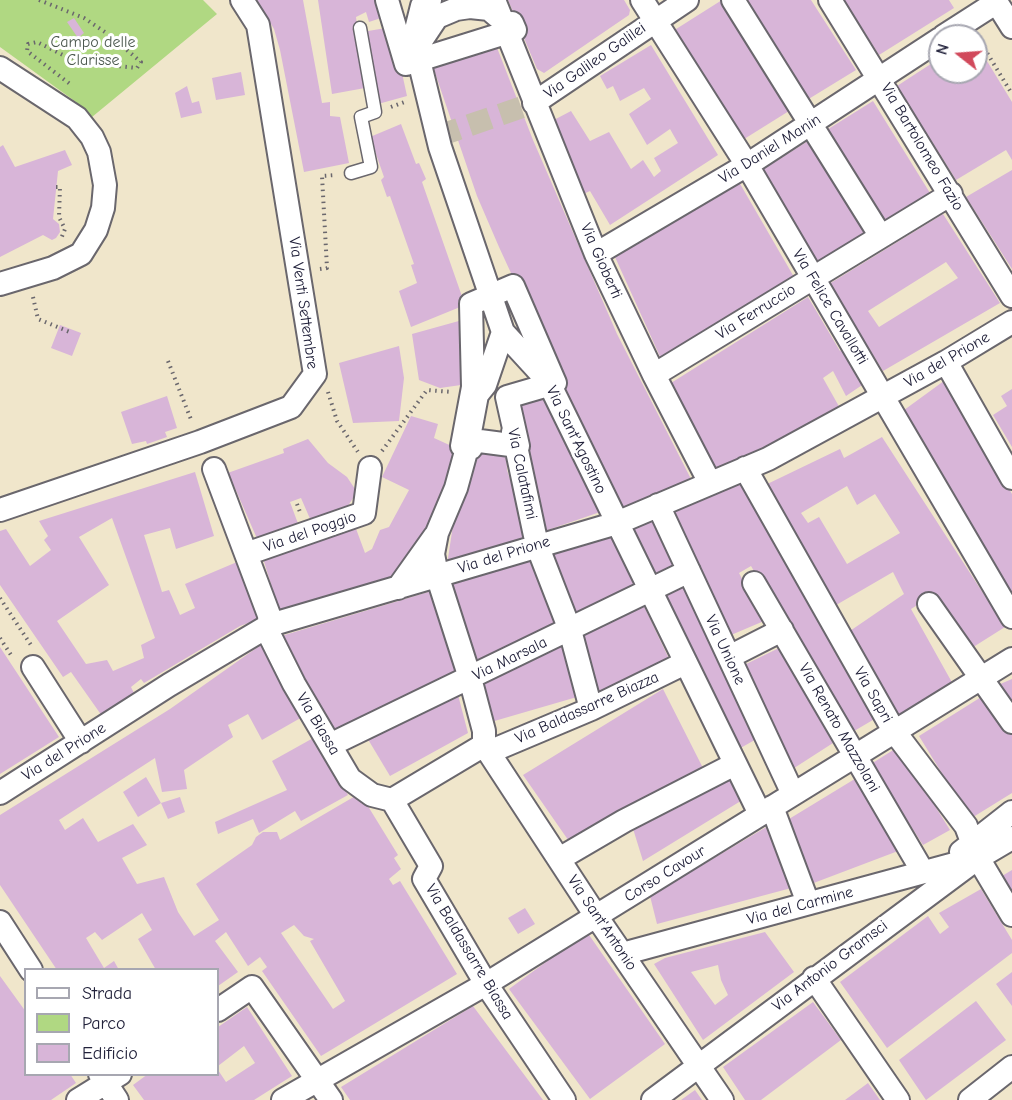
<!DOCTYPE html>
<style>
body{margin:0}
#map{position:relative;width:1012px;height:1100px;overflow:hidden;background:#f0e6cb;font-family:"Comic Neue",sans-serif}
canvas{display:block}
.legend{position:absolute;left:24px;top:968px;width:195px;height:108px;box-sizing:border-box;background:#fff;border:2px solid #a7a7b1;margin:0;padding:8px 10px;list-style:none;font-size:18px;color:#22223b}
.legend li{display:flex;align-items:center;gap:12px;height:30px}
.legend b{width:30px;border:2px solid #a7a7b1}
.north{position:absolute;left:928px;top:24px;width:60px;height:60px;box-sizing:border-box;background:#fff;border:2px solid #a7a7b1;border-radius:50%;rotate:287deg;font-size:16px;font-weight:700;line-height:24px;text-align:center;color:#22223b}
.north::after{content:'';display:block;margin:auto;width:21px;height:27px;background:#d1495b;clip-path:polygon(50% 0,100% 100%,50% 72%,0 100%)}
</style>
<div id="map">
<canvas width="1012" height="1100"></canvas>
<ul class="legend">
<li><b style="height:8px;background:#fff"></b>Strada</li>
<li><b style="height:16px;background:#b0d882"></b>Parco</li>
<li><b style="height:16px;background:#d8b5d8"></b>Edificio</li>
</ul>
<div class="north">N</div>
</div>
<script>
const context = document.querySelector('canvas').getContext('2d');
context.lineJoin = 'round';
function fill(path, color) { context.fillStyle = color; context.fill(path, 'evenodd'); }
const toPath = rows => new Path2D(rows.map(r => 'M' + r).join(''));
function strokePath(path, color, width, dash) { context.strokeStyle = color; context.lineWidth = width; context.lineCap = dash ? 'butt' : 'round'; context.setLineDash(dash || []); context.stroke(path); }
function write(font, color, halo, rows, align = 'center') {
  context.font = font + ' "Comic Neue",sans-serif'; context.lineWidth = 6; context.setLineDash([]); context.textBaseline = 'middle'; context.strokeStyle = halo; context.fillStyle = color; for (const [text, x, y, turn = 0] of rows) {
    context.save(); context.translate(x, y); context.rotate((+turn || 0) * Math.PI / 180); context.textAlign = isNaN(turn) ? turn : align; if (halo) context.strokeText(text, 0, 0); context.fillText(text, 0, 0); context.restore();
  }
}
fill(toPath([
 [0,0,203,0,217,14,92,117,76,102,0,47]
]), '#b0d882');
fill(toPath([
 [257,0,303,0,322,103,330,102,330,116,340,117,349,163,304,172,280,50,274,29],
 [318,0,383,0,387,16,369,22,366,12,356,17,365,88,332,94],
 [508,0,624,0,630,10,629,15,544,73,537,69],
 [722,0,789,111,741,141,673,31],
 [745,0,811,0,856,70,807,100],
 [844,0,949,0,954,8,879,55],
 [74,18,84,33,78,38,67,22],
 [392,27,407,96,378,104,362,32],
 [494,40,533,140,617,334,691,479,622,514,499,247,477,196,431,61],
 [976,43,1012,102,1012,160,1006,150,956,180,897,86,940,58,940,72,976,72],
 [651,45,718,155,610,225,590,191,579,196,552,121,571,111,590,141,609,132,631,169,643,160,654,177,661,171,654,158,678,143,670,129,647,145,629,114,651,99,644,88,620,101,613,86,607,89,600,76],
 [241,72,245,95,216,100,212,78],
 [187,86,192,103,199,101,202,113,181,118,175,93],
 [873,101,930,193,883,223,825,131],
 [401,124,416,164,419,163,426,179,422,182,465,305,411,327,399,291,417,283,411,265,414,264,390,196,387,197,381,180,384,177,370,137],
 [808,141,866,233,817,264,759,172],
 [3,145,15,167,65,150,72,165,58,171,53,219,59,224,60,232,56,238,52,240,43,235,0,257,0,147],
 [1012,170,1012,269,966,197],
 [739,182,794,277,662,361,615,257],
 [943,214,1000,303,883,371,829,284],
 [946,262,958,278,879,327,868,311],
 [808,297,840,351,847,347,868,381,846,396,833,371,823,378,841,410,714,471,671,383],
 [466,319,468,384,440,388,419,380,412,334],
 [60,325,81,333,72,356,51,348],
 [399,346,404,378,399,421,353,423,339,363],
 [948,378,1012,494,1012,605,900,413],
 [546,389,603,511,542,532,511,400],
 [1012,389,1012,447,993,415,1007,406,1001,396],
 [167,396,177,428,165,432,167,437,147,444,146,441,132,444,121,412],
 [411,416,438,424,434,438,456,448,444,494,416,549,389,580,280,614,262,555,337,535,355,526,365,553,372,549,380,530,389,527,409,490,382,477],
 [882,437,1005,627,967,651,935,594,911,609,954,686,894,723,847,633,904,594,893,572,831,608,759,488,840,449,844,458],
 [847,486,857,505,875,494,900,533,847,564,819,517,808,523,801,513],
 [308,439,328,463,347,477,357,492,340,518,314,528,301,498,290,502,300,529,259,543,234,486,229,487,222,475,284,453,283,449],
 [475,442,506,447,507,470,529,537,447,565,453,525,469,483],
 [195,472,214,536,176,549,170,528,144,535,162,592,169,590,180,615,195,608,185,584,237,562,262,618,240,626,144,683,141,679,131,687,134,693,102,716,71,672,63,677,0,585,0,531,6,529,30,566,51,550,44,540,48,536,39,521],
 [112,518,155,638,141,645,144,658,113,671,107,660,86,664,57,621,109,585,79,537],
 [741,482,878,717,849,734,751,566,739,573,764,621,724,638,664,513],
 [652,517,674,566,651,576,627,527],
 [613,531,634,586,574,616,549,554],
 [533,558,559,624,480,666,457,611,451,584],
 [685,584,760,737,737,750,660,597],
 [435,590,463,672,332,737,278,637],
 [644,606,670,661,594,693,579,635],
 [565,641,577,697,491,722,480,680],
 [265,642,304,716,262,740,248,714,228,725,233,737,184,770,187,789,162,792,155,758,59,820,65,830,83,818,98,842,133,824,147,845,122,858,137,884,164,877,178,912,194,936,219,920,196,884,252,845,256,837,263,832,277,832,280,840,357,795,362,804,366,803,398,855,394,858,401,869,389,879,393,885,400,881,457,974,321,1056,262,971,267,967,260,957,248,966,226,932,215,941,238,972,218,986,218,970,156,970,138,939,152,930,142,913,102,940,95,932,86,938,104,968,114,961,119,970,57,970,0,885,0,815,170,709],
 [294,925,304,936,314,939,310,941,345,1001,333,1009,281,933],
 [0,647,59,737,0,774],
 [781,647,833,743,788,772,738,668],
 [1012,679,1012,705,998,685],
 [663,689,704,770,573,847,523,775],
 [457,691,468,733,390,776,366,736,391,722,394,728,437,706,436,703],
 [986,694,1012,731,1012,793,970,819,919,736],
 [315,737,348,795,301,821,295,811,259,833,253,819,218,834,215,822,287,790,272,761],
 [898,747,950,830,923,845,871,764],
 [146,777,161,803,138,817,123,792],
 [858,777,906,848,811,884,789,819],
 [733,779,744,799,643,861,630,819],
 [180,797,185,812,168,819,161,803],
 [768,826,795,887,657,924,650,896],
 [1012,870,1012,893,1002,876],
 [981,889,1012,940,1012,953,887,1048,840,982,928,916,940,934,949,927,939,913],
 [525,908,535,924,518,934,508,918],
 [587,932,665,1044,590,1099,509,989],
 [765,932,794,972,703,1040,654,964,665,958],
 [718,965,721,980,728,995,715,1005,691,972],
 [1012,972,1012,1006,996,984],
 [0,976,26,1012,26,1074,70,1074,76,1083,51,1100,0,1100],
 [976,1001,1006,1040,926,1100,899,1060],
 [813,1002,841,1040,761,1100,745,1100,723,1067],
 [473,1006,543,1100,350,1100,341,1087],
 [247,1007,292,1076,254,1100,144,1100,133,1085,148,1074,218,1074,218,1070,226,1082,255,1063,244,1046,218,1066,218,1027],
 [868,1083,880,1100,845,1100],
 [695,1090,702,1100,681,1100]
]), '#d8b5d8');
strokePath(toPath([
 [438,136,534,103]
]), '#c7bfae', 22, [22, 11]);
const lane = toPath([
 [351,173,371,167,361,117,375,112,360,28]
]);
const street = toPath([
 [387,0,406,64,515,30,512,23],
 [430,0,422,6,414,38,417,52,440,147,503,332,548,381,760,814],
 [494,0,596,254,654,375,710,483],
 [642,0,747,165,1012,617],
 [733,0,880,235],
 [830,0,1012,296],
 [995,0,1012,27],
 [944,36,997,2],
 [419,44,437,17,456,9,470,7,489,9,502,20],
 [0,68,77,118,92,137,99,152,105,185,103,208,96,230,81,254,53,268,0,284],
 [534,103,687,0],
 [596,254,747,165,940,39],
 [513,286,555,383,507,397,518,446,472,440,471,448,462,446,473,387,471,304,513,286],
 [946,362,1012,478],
 [654,375,951,194],
 [513,432,537,545,570,630,591,709],
 [745,468,894,731,966,826,978,858,1012,915],
 [214,469,269,615,270,636,294,684,350,779,372,795,392,800],
 [658,505,793,794],
 [0,510,200,442,291,407,315,374,258,25,242,0],
 [246,554,364,513,370,468],
 [754,583,923,872],
 [398,588,435,536],
 [929,604,1012,722],
 [729,657,782,630],
 [33,667,81,742],
 [330,745,689,571],
 [484,745,392,800,431,866,424,879,486,984,564,1100],
 [484,745,484,731,470,678,437,575,433,554,437,533,456,488,467,448,477,395,485,385,503,332],
 [484,745,596,916,722,1100],
 [489,752,591,709,685,663],
 [0,793,169,685,270,625,617,523,768,459,946,362,1012,322],
 [772,807,808,903],
 [961,852,1012,812],
 [559,859,624,821,735,764],
 [0,922,31,970],
 [622,954,965,861],
 [814,978,898,1100],
 [218,1010,252,987,331,1100],
 [100,1074,117,1100],
 [78,1100,120,1074],
 [283,1100,486,984,1012,659],
 [653,1100,978,858,1012,838],
 [970,1100,1012,1067]
]);
strokePath(lane, '#6a676d', 15);
strokePath(street, '#6a676d', 26);
strokePath(toPath([
 [39,0,84,18,108,34,141,62,137,68,99,64,63,55,37,42,28,44,27,51,70,84],
 [978,38,1012,94],
 [391,107,407,101],
 [56,187,60,187,59,217,65,229,61,239],
 [320,269,327,268,322,176,336,175],
 [33,297,38,319,72,333],
 [168,361,192,422],
 [328,392,337,421,358,452],
 [382,451,427,390,452,392],
 [297,504,300,512],
 [0,598,31,645],
 [0,638,13,658]
]), '#6a676d', 4, [1.5, 4.5]);
strokePath(lane, '#fff', 12);
strokePath(street, '#fff', 22);
write('16px', '#4d5950', '#fff', [
 ["Campo delle",93,42],
 ["Clarisse",93,60]
]);
write('16px', '#22223b', '#fff', [
 ["Via Galileo Galilei",595,61,-35],
 ["Via Bartolomeo Fazio",922,147,59],
 ["Via Daniel Manin",770,149,-32],
 ["Via Gioberti",601,261,66],
 ["Via Venti Settembre",303,303,82],
 ["Via Felice Cavallotti",830,307,59],
 ["Via Ferruccio",756,312,-32],
 ["Via del Prione",947,360,-30],
 ["Via Sant'Agostino",576,440,64],
 ["Via Calatafimi",522,474,78],
 ["Via del Poggio",310,532,-19],
 ["Via del Prione",504,555,-17],
 ["Via Unione",725,650,65],
 ["Via Marsala",510,659,-26],
 ["Via Sapri",873,695,60],
 ["Via Baldassarre Biazza",587,708,-24],
 ["Via Biassa",318,724,59],
 ["Via Renato Mazzolani",839,728,60],
 ["Via del Prione",64,752,-32],
 ["Corso Cavour",665,874,-32],
 ["Via del Carmine",800,906,-15],
 ["Via Sant'Antonio",602,923,56],
 ["Via Baldassarre Biassa",469,952,59],
 ["Via Antonio Gramsci",830,966,-37]
]);
</script>
